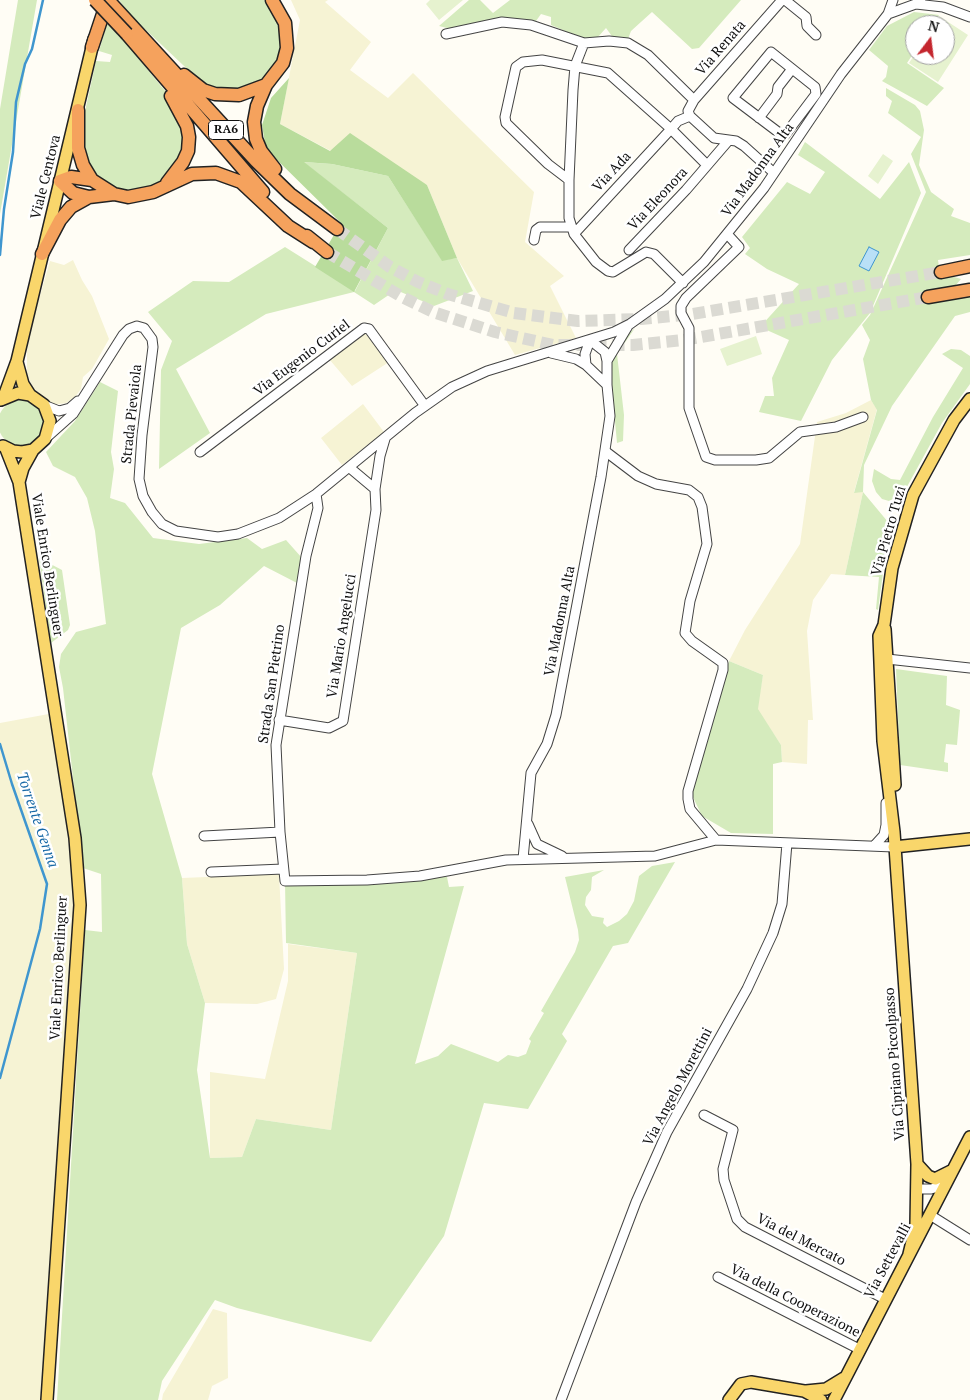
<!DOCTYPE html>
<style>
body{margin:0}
#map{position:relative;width:970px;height:1400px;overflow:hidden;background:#fffdf5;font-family:"PT Serif",serif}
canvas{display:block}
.north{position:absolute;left:905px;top:15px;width:50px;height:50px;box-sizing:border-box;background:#fff;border:1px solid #a0a0a0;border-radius:50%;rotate:15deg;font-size:14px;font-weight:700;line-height:20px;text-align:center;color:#111}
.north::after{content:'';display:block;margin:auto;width:18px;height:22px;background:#c4262e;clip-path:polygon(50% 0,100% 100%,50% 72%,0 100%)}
</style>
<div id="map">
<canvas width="970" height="1400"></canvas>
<div class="north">N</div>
</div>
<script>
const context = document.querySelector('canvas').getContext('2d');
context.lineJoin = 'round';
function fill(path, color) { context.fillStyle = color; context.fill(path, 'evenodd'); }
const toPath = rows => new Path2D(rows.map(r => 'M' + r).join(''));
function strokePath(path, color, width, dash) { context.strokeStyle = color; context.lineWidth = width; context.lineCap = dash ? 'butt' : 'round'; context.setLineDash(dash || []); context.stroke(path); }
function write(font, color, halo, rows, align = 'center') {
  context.font = font + ' "PT Serif",serif'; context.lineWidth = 5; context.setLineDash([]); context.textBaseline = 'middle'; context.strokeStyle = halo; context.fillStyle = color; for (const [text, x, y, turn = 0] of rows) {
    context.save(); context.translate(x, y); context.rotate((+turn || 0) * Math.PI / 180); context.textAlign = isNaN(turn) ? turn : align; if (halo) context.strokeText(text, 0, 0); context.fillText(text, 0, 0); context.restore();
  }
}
fill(toPath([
 [291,0,328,0,325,2,371,42,350,70,388,98,413,73,534,192,525,242,564,276,550,286,576,338,515,355,457,258,427,185,331,151,280,124,300,20],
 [73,260,82,280,92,296,109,339,92,369,83,377,81,389,75,397,66,403,53,405,33,388,27,374,27,350,30,330,50,261,64,265],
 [365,333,389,362,352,386,329,359],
 [871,400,877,409,854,492,863,492,845,575,831,574,813,600,807,631,813,720,808,720,807,764,782,762,781,745,757,709,763,675,729,661,745,630,800,544,817,422,846,413],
 [363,404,384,432,342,465,321,438],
 [54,713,80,905,47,1400,0,1400,0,723],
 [279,874,284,969,276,999,257,1004,205,1003,187,944,182,878],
 [288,944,357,953,331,1130,256,1119,242,1157,210,1158,210,1072,265,1079,288,981],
 [213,1309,227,1313,228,1378,212,1386,208,1400,162,1400,163,1394]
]), '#f6f3d4');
fill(toPath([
 [18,0,37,0,0,214,0,109],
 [119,0,264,0,271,8,282,36,278,63,263,78,245,89,219,91,201,82,130,15],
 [469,0,480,0,493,13,510,0,741,0,699,48,692,49,652,12,631,31,628,39,614,39,606,28,597,38,584,39,551,25,551,17,541,14,536,21,499,19,451,29,439,26],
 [914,12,939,15,932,25,915,25,915,51,907,63,944,88,927,106,882,81,886,77,888,66,869,50,887,26],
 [108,21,170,97,184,127,184,148,176,170,156,186,133,191,108,187,93,172,83,155,82,125,96,61,110,62,112,55,99,51],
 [886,88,915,105,920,111,924,130,919,165,931,192,954,209,951,216,970,223,970,255,938,260,941,279,951,276,961,279,955,286,923,292,924,302,970,295,970,312,955,316,892,406,864,465,863,492,888,522,891,531,885,558,878,610,876,609,879,577,845,575,863,492,854,493,877,410,871,400,863,359,870,340,862,325,870,315,926,192,911,154,921,137,888,113,892,101,886,96],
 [805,142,880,199,909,162,921,193,870,313,832,360,801,421,759,412,765,396,774,396,772,378,789,340,760,327,799,284,767,269,745,254,750,248,742,237,787,182,810,194,825,172,798,155],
 [303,162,332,164,388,176,442,260,457,258,473,291,434,306,396,290,374,305,354,292,266,314,176,369,210,433,159,469,161,370,172,341,148,312,193,281,229,282,285,247,355,291,388,228],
 [635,328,617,354,624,415,623,441,617,443,610,367,612,357,620,342],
 [951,349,961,350,970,356,970,384,942,423,903,494,889,501,882,499,876,492,872,481,874,469,891,479,900,480,933,417,963,368,942,354],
 [100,382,118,391,111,452,114,469,110,498,125,503,153,538,199,544,247,538,262,549,286,540,302,558,297,583,264,566,220,605,181,628,152,774,182,878,187,944,205,1003,197,1070,210,1158,242,1157,256,1119,331,1130,357,953,286,943,285,881,429,875,447,877,449,887,464,886,415,1064,438,1056,451,1044,498,1062,508,1055,518,1057,526,1054,531,1041,529,1039,544,1013,541,1011,575,952,579,940,578,930,565,877,604,870,592,877,591,890,586,897,585,905,592,916,604,918,603,923,607,927,619,921,627,914,634,901,639,876,652,866,675,862,628,943,613,946,562,1034,567,1041,528,1109,484,1103,444,1236,371,1342,237,1308,215,1300,162,1381,158,1400,57,1400,85,930,102,932,101,874,83,868,63,688,59,667,61,654,76,632,106,624,95,531,87,498,75,477,53,466,46,452,75,421],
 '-2 423a23 23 0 1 1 46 0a23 23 0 1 1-46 0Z',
 [39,558,62,570,70,625,68,630,51,643],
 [729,661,763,675,758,709,781,745,782,762,773,764,773,834,731,833,702,816,691,793],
 [896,669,947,676,946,705,960,710,957,745,946,744,944,762,948,763,948,772,900,765]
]), '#d5ebbd');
fill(toPath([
 [289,78,280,124,330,151,350,133,427,185,457,258,442,261,388,176,332,164,304,162,388,228,354,292,315,267,341,223,266,149,262,125,271,98]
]), '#b9dc9c');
fill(toPath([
 [430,0,463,0,439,20,426,4],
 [939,16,968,35,938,82,909,63,915,54,945,55,945,25,934,25],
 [883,154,893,161,878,184,868,176],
 [756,336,762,354,727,366,720,349]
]), '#e6f2cf');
const water = toPath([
 [869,247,879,252,869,271,859,266,869,247]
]);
fill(water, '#b9e0f7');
strokePath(water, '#3f96cf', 1);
strokePath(toPath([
 [0,255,4,209,13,152,16,102,25,64,32,49,43,0],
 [0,744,12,784,47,884,40,929,0,1078]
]), '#3f96cf', 2.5);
strokePath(toPath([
 [337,229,390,267,418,282,448,294,514,313,578,321,641,319,693,314,941,272],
 [327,252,402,297,433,312,495,332,553,345,633,345,684,340,928,297]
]), '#dbdad3', 12, [12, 6]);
const minor = toPath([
 [785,0,806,17,807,26,816,35],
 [916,4,943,7,970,17],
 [888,14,921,2],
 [446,34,502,22,531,25,584,43,609,41,628,43,648,55,694,100],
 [584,43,575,66,573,90,569,180,569,218,574,234,596,262,608,271,613,272,646,252,654,254,683,283],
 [771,52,815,87,816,94,785,135,782,135,733,98,771,52],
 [690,116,688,111,694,100,782,0],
 [759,118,777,94,778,87,792,69],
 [569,180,548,164,506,123,505,117,516,67,523,62,542,60,608,73,671,129,678,121,690,116,714,138,736,141,744,146,774,173],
 [574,234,671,129,707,165],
 [728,235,739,247,686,298,681,306,681,313,689,328,689,408,706,457,715,460,756,460,769,458,800,432,836,427,863,417],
 [534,240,536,230,540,227,572,227],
 [629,250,686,190,729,140],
 [590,340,605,352,607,361],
 [551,353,576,359,586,365,607,385],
 [586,365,585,354,590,340],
 [44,405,59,411,70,408,78,401],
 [45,439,73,414,123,335,129,329,137,326,144,328,152,339,153,347,142,435,139,479,143,496,152,512,162,524,176,531,218,537,238,534,279,518,316,494,415,413,452,387,487,371,614,332,630,324,665,299,704,262,764,188,841,74,888,14,893,0],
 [605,451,638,476,656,484,689,490,698,497,702,507,707,544,690,601,685,633,692,641,723,663,723,670,688,791,688,799,690,809,716,840],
 [200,452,364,328,369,329,425,406],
 [350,468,375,489,380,456,385,439],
 [316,494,318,508,306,556,276,745,280,832,285,881,367,880,420,876,506,860,655,856,716,840,894,847],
 [887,659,970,668],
 [279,720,329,728,343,721,376,510,375,489],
 [528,824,537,844,562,856],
 [204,836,280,832],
 [874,846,884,835,886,825,886,803],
 [523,859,531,773,547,744,556,715,601,477,610,416,607,385,607,361,628,326],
 [211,872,283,869],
 [704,1115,733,1130,723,1169,724,1180,737,1219,745,1227,885,1299],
 [917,1189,931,1189,945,1185],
 [930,1215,970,1240],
 [718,1277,859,1349],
 [561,1400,636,1202,667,1132,747,989,773,933,782,904,787,843]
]);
const major = toPath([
 [17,362,23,384,30,395],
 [3,399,17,361,94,39],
 [1,400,18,393,30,395,44,405,50,421,45,439,33,450,22,452,13,451,3,446],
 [6,449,19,482,75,838,80,905,47,1400],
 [19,482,23,468,33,450],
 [885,629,895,785],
 [894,847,970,839],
 [917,1164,928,1176,935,1179,951,1171],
 [909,1254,916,1225,917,1164,894,832,883,741,879,636,884,625,892,568,913,495,954,420,970,399],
 [806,1391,826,1389,844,1378],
 [729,1400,741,1384,751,1382,804,1391,821,1400],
 [834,1400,970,1137]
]);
const highway = toPath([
 [108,0,256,161,290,194,337,229],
 [272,0,285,23,287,48,283,63,266,85,257,106,254,122,256,139,261,151,275,169],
 [127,34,263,192],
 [92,47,107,2],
 [184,75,203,90,215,94,239,95,266,85],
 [78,110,78,148,83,165,92,180],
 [167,183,183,162,188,151,189,137,187,126,171,96],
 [114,194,92,180,71,177,60,181,73,193,89,197,114,194,128,197,153,192,192,174,216,173,241,182,288,226,313,242],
 [307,236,327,252],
 [42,254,60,220,71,207,89,197],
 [941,272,970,266],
 [928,297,970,290]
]);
strokePath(minor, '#444', 11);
strokePath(major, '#222', 14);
strokePath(highway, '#222', 15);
strokePath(minor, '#fff', 9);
strokePath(major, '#f9d66b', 11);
strokePath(highway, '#f5a25d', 12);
const highwayBridge = toPath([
 [95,0,127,34]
]);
strokePath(highwayBridge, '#222', 15, []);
strokePath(highwayBridge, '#f5a25d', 12);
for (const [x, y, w] of [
 [226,130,35]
]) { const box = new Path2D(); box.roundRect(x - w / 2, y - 9.5, w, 19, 4); context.fillStyle = '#fff'; context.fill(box); strokePath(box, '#111', 1); }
write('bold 12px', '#111', null, [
 ["RA6",226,130]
]);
write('14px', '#111', '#fff', [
 ["Via Renata",721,48,-49],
 ["Via Madonna Alta",758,170,-54],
 ["Via Ada",612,172,-47],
 ["Viale Centova",46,177,-76],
 ["Via Eleonora",658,199,-47],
 ["Via Eugenio Curiel",302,358,-37],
 ["Strada Pievaiola",132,414,-84],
 ["Via Pietro Tuzi",889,531,-74],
 ["Viale Enrico Berlinguer",47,565,81],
 ["Via Madonna Alta",560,621,-79],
 ["Via Mario Angelucci",342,636,-81],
 ["Strada San Pietrino",272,684,-82],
 ["Viale Enrico Berlinguer",59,968,-87],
 ["Via Cipriano Piccolpasso",895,1064,-94],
 ["Via Angelo Morettini",678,1087,-62],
 ["Via del Mercato",801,1240,27],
 ["Via Settevalli",888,1261,-62],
 ["Via della Cooperazione",795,1301,27]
]);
write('italic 15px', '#1768a6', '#fff', [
 ["Torrente Genna",37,820,71]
]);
</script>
